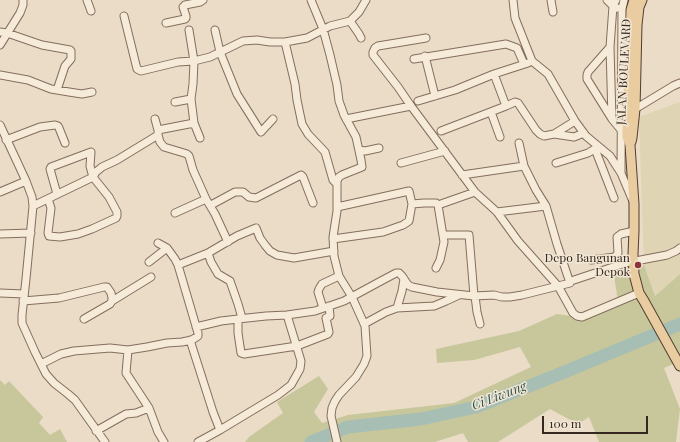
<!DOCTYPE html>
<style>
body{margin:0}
#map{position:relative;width:680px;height:442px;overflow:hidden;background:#eadcc6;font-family:"Playfair Display",serif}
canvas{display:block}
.scale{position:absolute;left:542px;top:416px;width:106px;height:18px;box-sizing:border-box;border:2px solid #352820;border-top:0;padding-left:5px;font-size:12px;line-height:14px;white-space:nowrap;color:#352820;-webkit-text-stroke:3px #f2e7d5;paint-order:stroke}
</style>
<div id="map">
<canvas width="680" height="442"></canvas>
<div class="scale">100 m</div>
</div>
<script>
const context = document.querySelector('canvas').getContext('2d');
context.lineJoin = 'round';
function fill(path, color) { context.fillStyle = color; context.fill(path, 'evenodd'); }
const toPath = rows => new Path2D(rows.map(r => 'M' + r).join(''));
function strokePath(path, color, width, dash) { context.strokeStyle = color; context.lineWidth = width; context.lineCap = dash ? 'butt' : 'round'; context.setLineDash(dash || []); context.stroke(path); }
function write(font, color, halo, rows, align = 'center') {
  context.font = font + ' "Playfair Display",serif'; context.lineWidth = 3; context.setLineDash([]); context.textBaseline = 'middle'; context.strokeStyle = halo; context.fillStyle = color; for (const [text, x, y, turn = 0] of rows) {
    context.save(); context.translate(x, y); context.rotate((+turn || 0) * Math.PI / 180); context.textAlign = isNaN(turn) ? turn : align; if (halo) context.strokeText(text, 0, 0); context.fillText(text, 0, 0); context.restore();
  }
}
fill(toPath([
 [680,102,680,274,655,296,644,265,639,117]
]), '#dfd4b4');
fill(toPath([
 [644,265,655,296,680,274,680,361,664,368,680,409,676,442,599,442,589,417,578,424,550,409,498,442,468,442,463,433,435,442,245,442,249,437,283,413,277,402,319,376,328,389,314,412,322,423,348,415,454,403,531,367,520,347,474,360,437,363,436,349,519,331,557,314,585,318,618,301,614,276],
 [0,380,5,385,9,381,43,417,39,423,50,435,60,429,67,442,0,442]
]), '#c7c79b');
strokePath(toPath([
 [311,442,348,427,421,419,476,407,562,373,680,324]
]), '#a7beb5', 13);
const minor = toPath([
 [87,0,91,11],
 [311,0,323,29,330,55,337,85,339,101,344,115,356,137,361,160,362,167,342,175,339,177,337,181,337,211,333,237,334,256,339,276,352,297,365,326,367,356,364,364,356,377,339,395,335,401,332,408,331,416,337,442],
 [513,0,515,18,532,61,548,74,575,121,586,136,610,156,621,173,632,199],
 [551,0,553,12],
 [607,0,613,6,617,8],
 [616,0,613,6,610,47,588,72,587,75,587,79,612,119,621,130],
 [124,16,137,69,141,71,178,62,194,61,189,30],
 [350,21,359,34,361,38],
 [166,23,185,19,186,18,186,16,183,7,185,5,200,2,203,0],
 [215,30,220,52,237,94,261,132,273,119],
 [0,32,7,33,42,45,70,50,71,51,71,59,65,66,57,90],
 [426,38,378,46,375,48,373,52,373,55,398,87,411,106,475,192,497,212,518,241,558,286,573,313,577,316,582,317,639,293],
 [285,42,295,84,297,100,302,124,308,134,325,152,333,180,337,184],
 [0,45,20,13,23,5,23,0],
 [610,47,612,119],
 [425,56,435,96],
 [414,59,506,44,517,48,524,64],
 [494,74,528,63],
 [0,75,28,80,51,89,69,92,82,94,92,92],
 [418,101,455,90,494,74,506,106,515,102,518,103,536,130,540,134,544,136,554,134,575,121],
 [175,102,191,99],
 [635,109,673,86,680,83],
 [491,112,500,137],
 [346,119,411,106],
 [0,125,26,181,32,197,33,206,26,279,22,315,22,323,35,352,46,374,54,383,68,394,75,400,105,442],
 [158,130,194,123],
 [441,131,506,106],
 [554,134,574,137,584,133],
 [158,135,160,142,164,147,184,153,187,154,189,156,193,170,206,199,215,214,228,242],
 [200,138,194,123,191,99,193,84,194,61,210,57,243,41,257,40,270,42,285,42,307,38,330,26,350,21,359,12,366,0],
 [6,140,40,127,55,125,58,126,59,128,65,143],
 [595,149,614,198],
 [359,150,365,151,379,148],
 [401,163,445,151],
 [556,163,588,153,598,147],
 [621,173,622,9,624,0],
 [462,175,524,166],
 [0,192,26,181],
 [48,199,51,208,48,233,49,236,60,237,78,234,92,229,116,218,117,216,117,212,109,197,93,177,90,166,91,152,51,167,50,169,57,194],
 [211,205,235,192,243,192,249,197,256,198,301,175,303,177,313,203],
 [438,205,475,192],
 [33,206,93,177,96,172,102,167,117,160,158,135,158,130,155,119],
 [337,207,409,191,412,204],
 [497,212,546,206],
 [175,213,206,199],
 [0,234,31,233],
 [443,235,469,235,474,296],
 [333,239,383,232,403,225,409,221,412,204,424,203,436,203,438,205,444,242,440,260,436,268],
 [208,253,211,262,218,274,230,281,238,304,242,318],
 [591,260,615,257,618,253,617,237,621,234,634,231],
 [149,262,167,248],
 [178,265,208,253,237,236,256,228,260,238,265,245,270,251,277,255,294,258,334,251],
 [574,280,625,263,667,255,676,251,680,248],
 [0,293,24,294],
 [475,296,477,312,480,324],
 [23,301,59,298,104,287,107,287,111,293,112,298,112,301,110,304,84,319],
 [112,301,151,277],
 [323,308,318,292,319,289,322,284,339,276],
 [397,308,402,291,404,279],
 [287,315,266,316,238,319,238,333,241,353,244,354,297,346,328,334,329,332,326,318,330,316,329,306],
 [364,324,386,312,397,308,434,306,446,301,459,295],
 [196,327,221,321,238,319],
 [190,340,213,412,220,430],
 [128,350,147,347,167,343,182,342,192,340,198,336,198,333,178,265,175,259,167,248,158,243],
 [41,364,61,354,74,351,110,348,128,350,126,373,149,408,158,432,164,442],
 [96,431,126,414,136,413,149,408],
 [198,442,220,430,278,395,291,385,300,369,301,361,287,315,315,311,344,301,381,281,396,273,399,273,402,276,408,285,412,287,437,292,474,296,494,295,502,297,510,297,522,295,570,283,557,244,546,206,536,190,524,166,519,143]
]);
const major = toPath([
 [634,0,631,10,627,130,627,137,630,145,634,204,634,231,633,254,634,274,639,293,644,301,680,366],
 [631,142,632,138,635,109,637,25,639,7,642,0]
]);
strokePath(minor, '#846e5d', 9);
strokePath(major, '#523d31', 11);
strokePath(minor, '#f6ead8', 7);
strokePath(major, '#eacca1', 9);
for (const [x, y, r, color] of [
 [638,265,4,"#8d333c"]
]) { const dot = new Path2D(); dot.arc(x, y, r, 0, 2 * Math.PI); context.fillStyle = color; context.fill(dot); strokePath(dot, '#f2e7d5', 1.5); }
write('12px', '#352820', '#f2e7d5', [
 ["JALAN BOULEVARD",624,72,-87]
]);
write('12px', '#352820', '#f2e7d5', [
 ["Depo Bangunan",630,258],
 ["Depok",630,272]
], 'right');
write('italic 13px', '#30544e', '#f2e7d5', [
 ["Ci Liwung",499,396,-21]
]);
</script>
